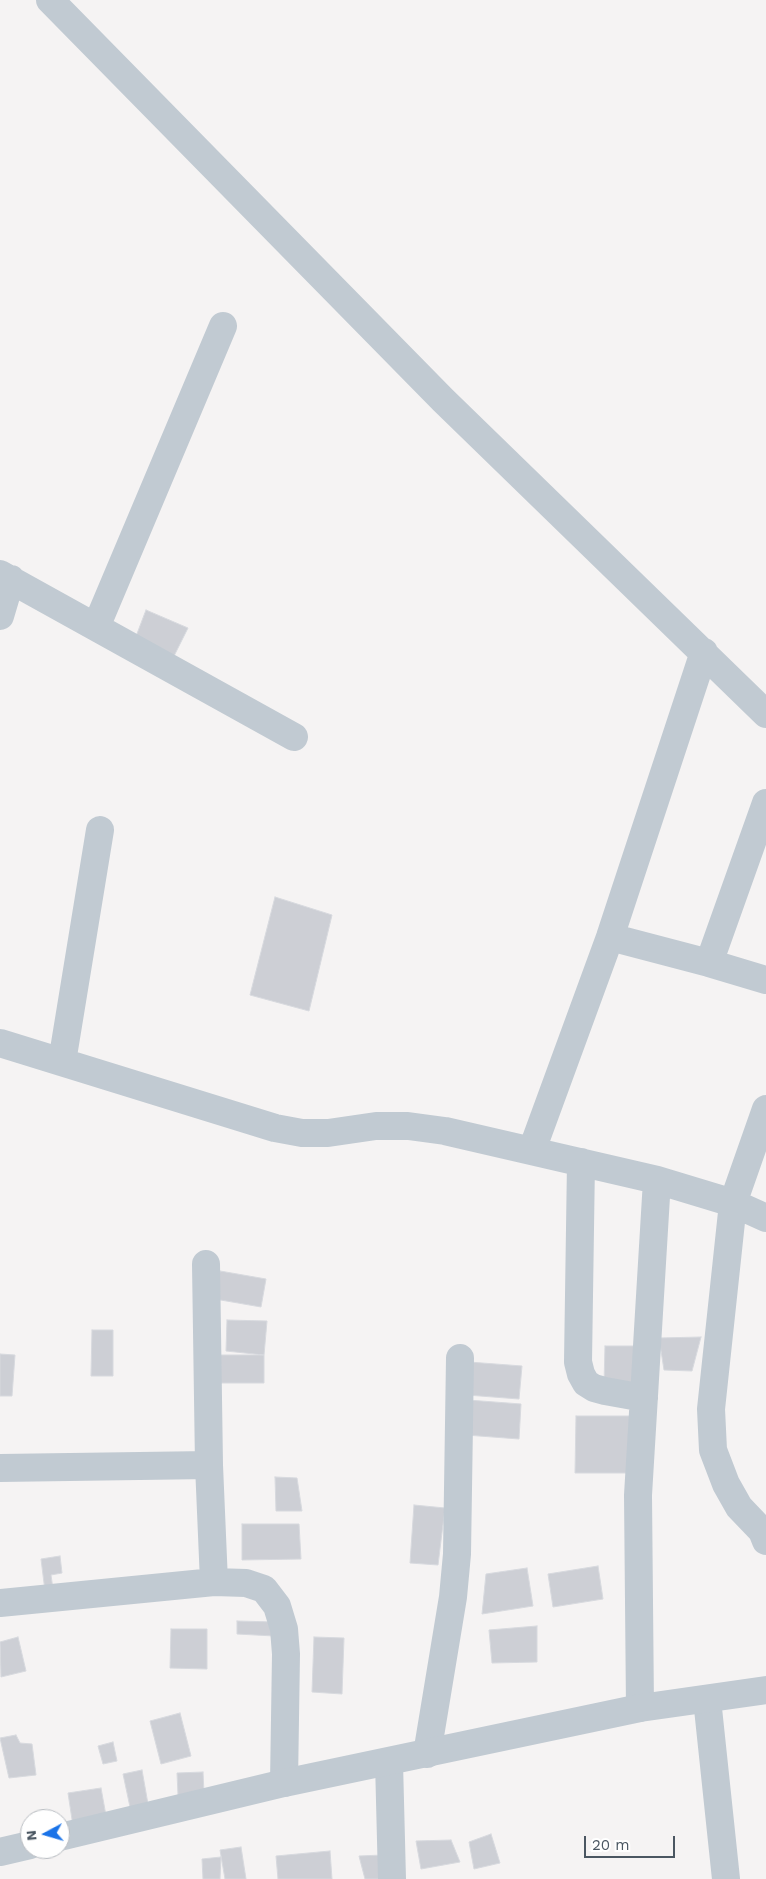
<!DOCTYPE html>
<style>
body{margin:0}
#map{position:relative;width:766px;height:1879px;overflow:hidden;background:#f5f3f3;font-family:"Work Sans",sans-serif}
canvas{display:block}
.north{position:absolute;left:20px;top:1809px;width:50px;height:50px;box-sizing:border-box;background:#fff;border:1px solid #b7bbc0;border-radius:50%;rotate:264deg;font-size:14px;font-weight:700;line-height:20px;text-align:center;color:#4a5661}
.north::after{content:'';display:block;margin:auto;width:18px;height:22px;background:#1a73e8;clip-path:polygon(50% 0,100% 100%,50% 72%,0 100%)}
.scale{position:absolute;left:584px;top:1836px;width:91px;height:22px;box-sizing:border-box;border:2px solid #4a5661;border-top:0;padding-left:6px;font-size:15px;line-height:18px;white-space:nowrap;color:#4a5661;-webkit-text-stroke:4px #fff;paint-order:stroke}
</style>
<div id="map">
<canvas width="766" height="1879"></canvas>
<div class="north">N</div>
<div class="scale">20 m</div>
</div>
<script>
const context = document.querySelector('canvas').getContext('2d');
context.lineJoin = 'round';
function fill(path, color) { context.fillStyle = color; context.fill(path, 'evenodd'); }
const toPath = rows => new Path2D(rows.map(r => 'M' + r).join(''));
function strokePath(path, color, width, dash) { context.strokeStyle = color; context.lineWidth = width; context.lineCap = dash ? 'butt' : 'round'; context.setLineDash(dash || []); context.stroke(path); }
const building = toPath([
 [146,610,188,628,171,662,135,639,146,610],
 [275,897,332,915,309,1011,250,995,275,897],
 [220,1271,266,1279,261,1307,215,1299,220,1271],
 [227,1320,267,1321,264,1355,226,1351,227,1320],
 [92,1330,113,1330,113,1376,91,1376,92,1330],
 [701,1337,692,1371,664,1370,659,1338,701,1337],
 [605,1346,635,1346,634,1386,604,1385,605,1346],
 [0,1354,15,1355,12,1396,0,1396,0,1354],
 [214,1355,264,1355,264,1383,214,1383,214,1355],
 [469,1362,522,1366,519,1399,467,1395,469,1362],
 [468,1400,521,1404,519,1439,466,1435,468,1400],
 [576,1416,636,1416,635,1473,575,1473,576,1416],
 [275,1477,297,1478,302,1511,276,1511,275,1477],
 [414,1505,445,1508,438,1565,410,1563,414,1505],
 [242,1524,299,1524,301,1559,242,1560,242,1524],
 [60,1556,62,1573,51,1575,53,1589,45,1591,41,1559,60,1556],
 [598,1566,603,1599,553,1607,548,1574,598,1566],
 [527,1568,533,1606,482,1614,486,1574,527,1568],
 [237,1621,275,1622,274,1636,237,1634,237,1621],
 [537,1626,537,1662,492,1663,489,1630,537,1626],
 [171,1629,207,1629,207,1669,170,1668,171,1629],
 [18,1637,26,1671,1,1677,0,1642,18,1637],
 [314,1637,344,1638,342,1694,312,1692,314,1637],
 [180,1713,191,1756,161,1764,150,1721,180,1713],
 [16,1735,20,1743,32,1744,36,1775,9,1778,0,1738,16,1735],
 [113,1742,117,1761,103,1764,98,1746,113,1742],
 [142,1770,148,1804,130,1807,123,1774,142,1770],
 [203,1772,204,1793,178,1795,177,1773,203,1772],
 [101,1788,107,1821,73,1826,68,1793,101,1788],
 [491,1834,500,1863,474,1869,469,1842,491,1834],
 [451,1840,460,1862,421,1869,416,1841,451,1840],
 [241,1847,246,1879,225,1879,220,1850,241,1847],
 [330,1851,332,1879,278,1879,276,1856,330,1851],
 [383,1855,386,1879,365,1879,359,1856,383,1855],
 [221,1857,220,1879,203,1879,202,1859,221,1857]
]);
fill(building, '#cdcfd5');
strokePath(building, '#d7d9de', 1);
strokePath(toPath([
 [50,0,443,400,766,714],
 [0,574,294,737],
 [0,616,11,579],
 [96,627,223,326],
 [610,937,709,963,766,980],
 [709,963,766,803],
 [0,1043,275,1128,302,1133,328,1133,376,1126,408,1126,445,1131,657,1180,733,1203,766,1218],
 [62,1062,100,830],
 [766,1109,733,1203,711,1409,713,1450,726,1484,739,1507,762,1531,766,1541],
 [532,1150,610,937,704,652],
 [581,1162,578,1362,581,1374,586,1383,594,1388,605,1391,644,1398],
 [206,1264,209,1465,214,1582],
 [0,1468,209,1465],
 [0,1603,214,1582,246,1583,264,1589,277,1606,284,1629,286,1654,284,1783],
 [707,1699,726,1879],
 [640,1708,638,1495,657,1180],
 [427,1754,453,1597,457,1554,460,1358],
 [389,1762,392,1879]
]), '#c1cad2', 28);
strokePath(toPath([
 [60,1837,284,1783,640,1708,766,1690],
 [0,1852,30,1845]
]), '#c1cad2', 28);
</script>
